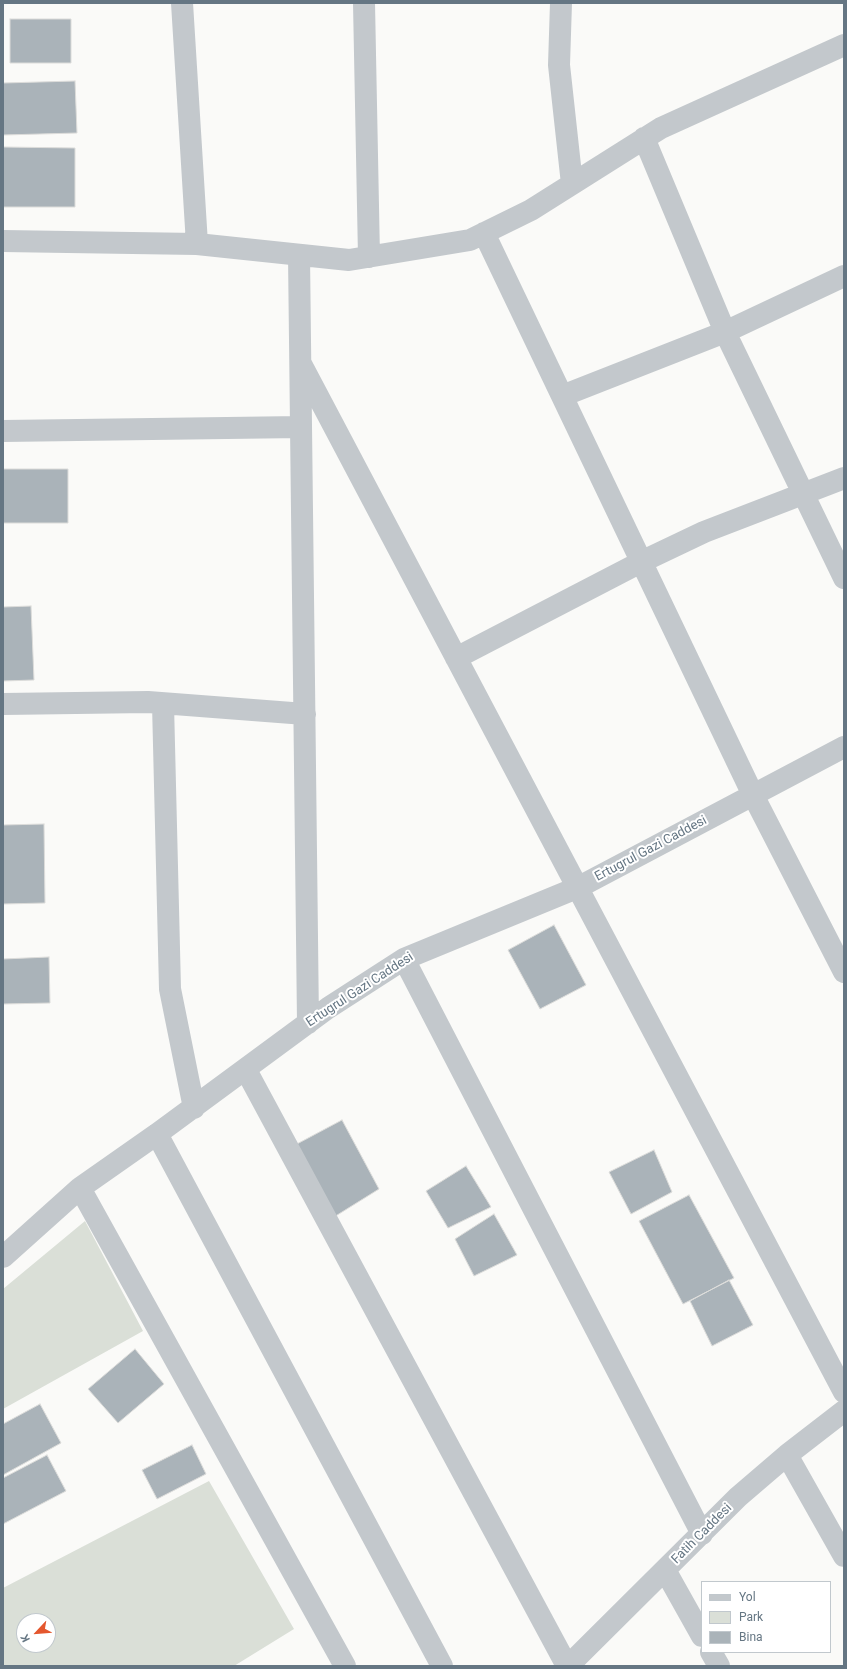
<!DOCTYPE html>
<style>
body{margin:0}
#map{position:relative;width:847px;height:1669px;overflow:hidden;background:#fafaf8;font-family:Roboto,sans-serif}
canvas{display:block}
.frame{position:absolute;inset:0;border:4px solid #657683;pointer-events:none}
.legend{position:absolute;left:701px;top:1581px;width:130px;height:72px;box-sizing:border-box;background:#fff;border:1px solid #c1c8cd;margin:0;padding:5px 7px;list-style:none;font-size:12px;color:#657683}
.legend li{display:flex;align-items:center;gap:8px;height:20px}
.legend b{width:20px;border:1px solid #c1c8cd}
.north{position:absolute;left:16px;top:1613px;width:40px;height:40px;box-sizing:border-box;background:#fff;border:1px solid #c1c8cd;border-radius:50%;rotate:244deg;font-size:11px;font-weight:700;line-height:16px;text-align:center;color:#657683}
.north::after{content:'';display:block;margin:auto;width:14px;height:18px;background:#e4572e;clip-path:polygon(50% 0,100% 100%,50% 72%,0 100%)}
</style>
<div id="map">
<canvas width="847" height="1669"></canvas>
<div class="frame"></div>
<ul class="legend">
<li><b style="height:5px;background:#c3c8cc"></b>Yol</li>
<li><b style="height:11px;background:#dadfd7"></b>Park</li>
<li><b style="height:11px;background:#aab3b9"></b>Bina</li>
</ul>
<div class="north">K</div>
</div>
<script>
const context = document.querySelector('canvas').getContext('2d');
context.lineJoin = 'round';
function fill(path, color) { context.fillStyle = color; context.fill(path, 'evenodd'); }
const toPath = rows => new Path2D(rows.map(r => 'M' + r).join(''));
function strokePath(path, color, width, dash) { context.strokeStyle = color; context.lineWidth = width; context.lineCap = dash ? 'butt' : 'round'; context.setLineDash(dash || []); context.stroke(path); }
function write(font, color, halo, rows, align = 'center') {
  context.font = font + ' Roboto,sans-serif'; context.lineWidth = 4; context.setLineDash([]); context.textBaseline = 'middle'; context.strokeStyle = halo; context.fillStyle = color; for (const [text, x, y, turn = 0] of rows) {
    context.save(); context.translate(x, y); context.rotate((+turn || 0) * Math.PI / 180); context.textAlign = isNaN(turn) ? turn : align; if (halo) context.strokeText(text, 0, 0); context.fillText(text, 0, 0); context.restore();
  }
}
fill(toPath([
 [85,1221,143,1331,3,1409,3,1289],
 [209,1481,294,1629,234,1666,3,1666,3,1588],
 [24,1621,48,1621,48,1645,24,1645]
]), '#dadfd7');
const building = toPath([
 [10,19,71,19,71,63,10,63,10,19],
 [75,81,77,133,3,135,3,83,75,81],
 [3,147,75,148,75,207,3,207,3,147],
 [3,469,68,469,68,523,3,523,3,469],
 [31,606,34,680,3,681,3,607,31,606],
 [44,824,45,903,3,904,3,825,44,824],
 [554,925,586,985,540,1009,508,950,554,925],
 [49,957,50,1003,3,1004,3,959,49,957],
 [342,1120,379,1189,334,1217,295,1145,342,1120],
 [654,1150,672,1192,631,1214,609,1172,654,1150],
 [466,1166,491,1207,448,1228,426,1191,466,1166],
 [689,1195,734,1278,683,1304,639,1221,689,1195],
 [494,1214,517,1255,474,1276,455,1239,494,1214],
 [729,1280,753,1325,712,1346,690,1301,729,1280],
 [135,1349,164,1384,118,1423,88,1389,135,1349],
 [40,1404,61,1443,3,1475,3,1424,40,1404],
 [192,1445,206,1474,157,1499,142,1470,192,1445],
 [47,1455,66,1491,3,1524,3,1478,47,1455]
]);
fill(building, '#aab3b9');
strokePath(building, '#dcdcda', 1);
strokePath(toPath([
 [182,3,197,244],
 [364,3,369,257],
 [561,3,559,65,572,184],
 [644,138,725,332,844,578],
 [484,233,753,795,844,972],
 [3,241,197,244,349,260,470,240,531,210,661,128,844,45],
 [299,255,308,1023],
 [301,364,844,1392],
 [562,396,725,332,844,276],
 [3,431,301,427],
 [456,658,641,562,704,532,844,478],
 [3,704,148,702,305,714],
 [163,704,170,989,194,1108],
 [404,959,702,1534],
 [246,1070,567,1666],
 [157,1134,442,1666],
 [80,1188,345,1666],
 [3,1257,80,1188,157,1134,328,1008,404,959,579,887,844,747],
 [787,1455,844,1556],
 [665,1570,702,1636],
 [711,1652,719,1666],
 [568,1666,738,1497,787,1455,844,1411]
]), '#c3c8cc', 22);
write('13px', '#657683', '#fff', [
 ["Ertugrul Gazi Caddesi",651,849,-28],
 ["Ertugrul Gazi Caddesi",360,990,-33],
 ["Fatih Caddesi",702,1534,-45]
]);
</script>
